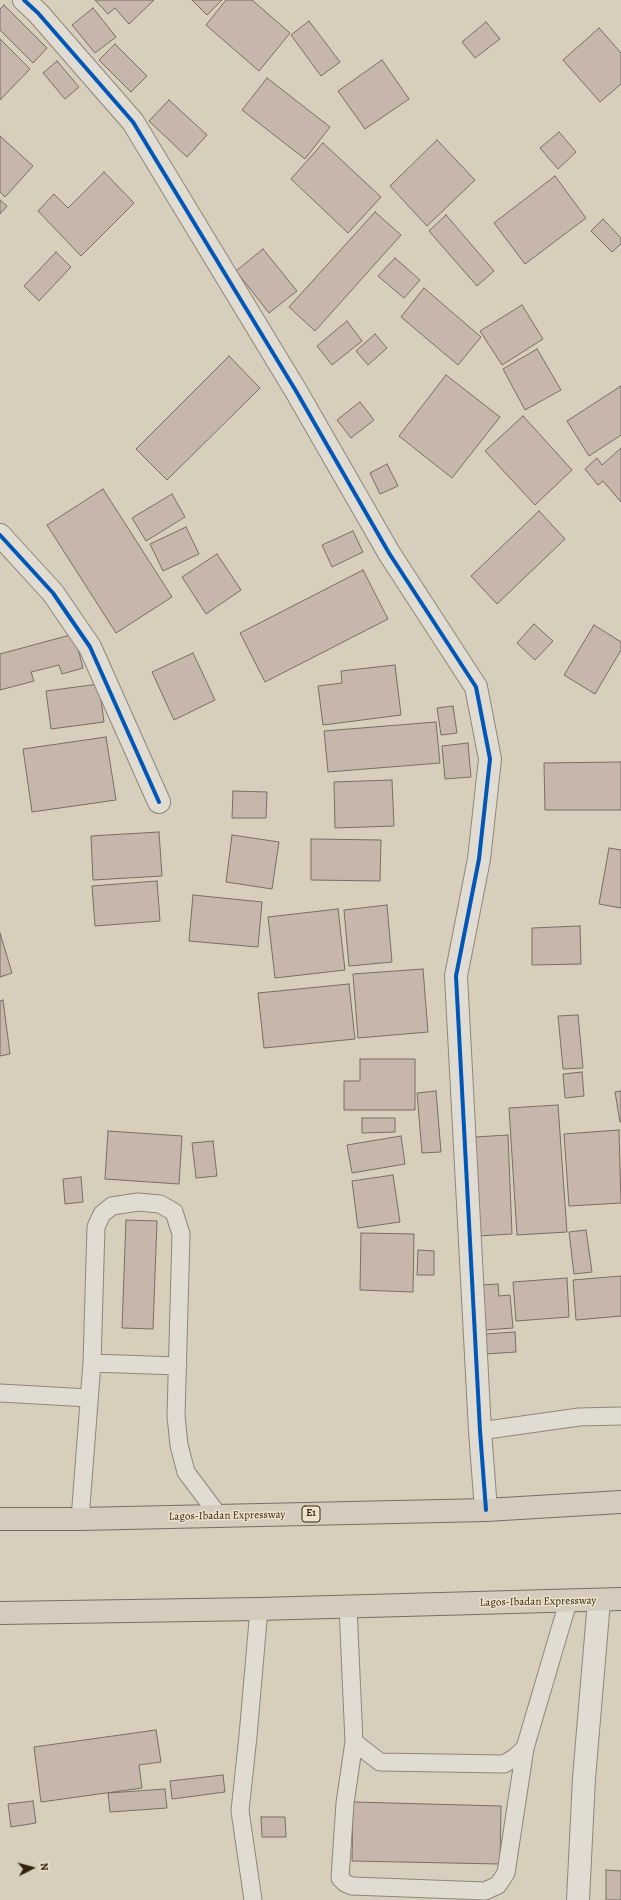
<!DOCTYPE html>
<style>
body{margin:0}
#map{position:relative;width:621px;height:1900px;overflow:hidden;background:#d7cebb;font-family:Alegreya,serif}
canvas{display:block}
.north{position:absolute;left:12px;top:1848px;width:40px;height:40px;-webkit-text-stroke:3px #ede2cb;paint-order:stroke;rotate:84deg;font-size:11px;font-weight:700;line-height:16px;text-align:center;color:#34240f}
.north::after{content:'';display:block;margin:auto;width:14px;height:18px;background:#34240f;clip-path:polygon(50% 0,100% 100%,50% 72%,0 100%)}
</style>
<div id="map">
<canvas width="621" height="1900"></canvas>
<div class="north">N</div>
</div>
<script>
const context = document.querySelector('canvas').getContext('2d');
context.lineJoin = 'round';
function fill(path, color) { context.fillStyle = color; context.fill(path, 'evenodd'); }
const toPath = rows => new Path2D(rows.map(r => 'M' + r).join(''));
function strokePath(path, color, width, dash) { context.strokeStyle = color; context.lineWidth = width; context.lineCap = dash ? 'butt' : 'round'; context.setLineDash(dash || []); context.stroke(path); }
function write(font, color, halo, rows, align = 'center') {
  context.font = font + ' Alegreya,serif'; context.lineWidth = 3; context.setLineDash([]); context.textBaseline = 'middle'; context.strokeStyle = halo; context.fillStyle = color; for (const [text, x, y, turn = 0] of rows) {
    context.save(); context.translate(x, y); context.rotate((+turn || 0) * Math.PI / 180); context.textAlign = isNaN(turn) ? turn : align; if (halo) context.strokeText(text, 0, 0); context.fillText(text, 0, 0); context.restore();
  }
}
const building = toPath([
 [95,0,154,0,129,24,115,8,108,14,95,0],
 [192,0,222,0,207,15,192,0],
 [226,0,252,0,290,33,259,71,206,25,226,0],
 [4,5,47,48,33,63,0,30,0,9,4,5],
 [93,8,116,37,95,53,72,25,93,8],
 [309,21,340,62,321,76,291,35,309,21],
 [486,22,500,39,475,58,462,42,486,22],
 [599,28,621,53,621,84,600,102,563,60,599,28],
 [0,39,30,69,0,100,0,39],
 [115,44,147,76,131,92,99,60,115,44],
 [382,60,409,99,365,129,338,91,382,60],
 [57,61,79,87,65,99,43,73,57,61],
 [267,78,330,127,305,159,242,110,267,78],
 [169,100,207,135,187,157,149,121,169,100],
 [559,132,576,152,558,169,540,148,559,132],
 [0,136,33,166,5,197,0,192,0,136],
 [437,140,475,180,427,226,390,186,437,140],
 [323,143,381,197,348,233,291,179,323,143],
 [104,172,134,203,81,256,38,211,54,194,68,208,104,172],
 [555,176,586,218,525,264,494,223,555,176],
 [0,200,7,206,0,214,0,200],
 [375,212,401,235,315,331,289,307,375,212],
 [446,215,494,271,477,286,429,231,446,215],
 [603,219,621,238,621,244,612,252,591,231,603,219],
 [263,249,297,291,269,313,236,271,263,249],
 [56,252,71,267,39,301,24,286,56,252],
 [395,258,420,280,404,298,378,276,395,258],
 [424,288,481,337,458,365,401,317,424,288],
 [522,305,543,339,502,365,480,331,522,305],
 [347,321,362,341,332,365,317,346,347,321],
 [375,334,387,348,368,365,356,351,375,334],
 [537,349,561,390,525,410,503,369,537,349],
 [229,356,260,388,167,480,136,449,229,356],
 [446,375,500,417,452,478,399,436,446,375],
 [621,386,621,435,589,456,567,421,621,386],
 [360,402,374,420,351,438,337,420,360,402],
 [523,416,572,470,535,505,485,451,523,416],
 [621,448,621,502,603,481,598,485,585,469,597,458,602,465,621,448],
 [387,464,398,486,380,494,370,473,387,464],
 [103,489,172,597,116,633,47,525,103,489],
 [172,494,185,517,146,541,132,518,172,494],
 [539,511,565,539,497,604,471,576,539,511],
 [186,527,199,554,163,571,150,544,186,527],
 [353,531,363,552,332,567,322,545,353,531],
 [217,554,241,590,206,614,182,577,217,554],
 [363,570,388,619,265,682,240,633,363,570],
 [534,624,553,641,535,660,517,643,534,624],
 [594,625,621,642,621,650,595,694,564,675,594,625],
 [74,634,83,668,62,674,59,665,31,672,34,681,0,690,0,654,74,634],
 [193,653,215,700,174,720,152,672,193,653],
 [395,665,401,715,323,725,318,686,342,683,341,671,395,665],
 [99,684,104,722,51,729,46,691,99,684],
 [453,706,457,733,441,735,437,708,453,706],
 [436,722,440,763,328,772,324,731,436,722],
 [106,737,116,800,32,812,23,749,106,737],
 [468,743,471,777,445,779,442,746,468,743],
 [621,762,621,810,545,810,544,763,621,762],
 [392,780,394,826,335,828,334,782,392,780],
 [233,791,267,792,266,818,232,818,233,791],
 [159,832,162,876,93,880,91,836,159,832],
 [232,835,279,842,272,889,226,882,232,835],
 [311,839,381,840,380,881,311,880,311,839],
 [609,848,621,850,621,908,599,904,609,848],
 [157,881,160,921,95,926,92,886,157,881],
 [193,895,262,902,258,947,189,941,193,895],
 [387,905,392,962,349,966,344,910,387,905],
 [338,909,345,970,275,978,268,917,338,909],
 [580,926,581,964,532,965,532,928,580,926],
 [0,933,12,973,0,977,0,933],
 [423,969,428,1032,358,1038,353,974,423,969],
 [349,984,355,1039,264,1048,258,993,349,984],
 [3,1000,10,1054,0,1056,0,1001,3,1000],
 [578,1015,583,1068,563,1069,558,1016,578,1015],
 [360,1059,415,1059,415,1110,344,1110,344,1081,360,1081,360,1059],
 [582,1072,584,1096,565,1098,563,1074,582,1072],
 [436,1091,441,1152,422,1153,417,1093,436,1091],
 [621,1091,621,1122,620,1122,615,1092,621,1091],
 [558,1105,567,1232,517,1235,509,1108,558,1105],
 [362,1118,395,1118,395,1132,362,1133,362,1118],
 [619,1130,621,1203,569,1206,564,1134,619,1130],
 [108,1131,182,1136,179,1184,105,1179,108,1131],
 [508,1135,512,1234,479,1236,475,1137,508,1135],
 [401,1136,405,1164,352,1173,347,1145,401,1136],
 [213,1141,217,1176,196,1178,192,1143,213,1141],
 [393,1175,400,1222,358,1228,352,1181,393,1175],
 [81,1177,83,1202,65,1204,63,1179,81,1177],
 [126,1220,157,1221,153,1329,122,1328,126,1220],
 [586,1230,592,1272,574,1274,569,1232,586,1230],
 [361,1233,414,1234,413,1292,360,1290,361,1233],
 [418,1250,434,1251,434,1275,417,1275,418,1250],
 [621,1276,621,1316,576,1320,573,1280,621,1276],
 [567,1278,569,1317,516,1321,513,1282,567,1278],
 [498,1284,499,1296,510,1295,513,1328,485,1330,481,1285,498,1284],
 [515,1332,516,1352,486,1354,485,1334,515,1332],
 [156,1730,161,1762,139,1765,142,1788,41,1802,34,1747,156,1730],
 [223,1775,225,1792,172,1799,170,1781,223,1775],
 [165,1789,167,1808,110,1812,108,1793,165,1789],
 [33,1801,36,1823,11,1827,8,1804,33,1801],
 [353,1802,501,1806,500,1864,352,1861,353,1802],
 [261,1817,285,1817,286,1837,262,1837,261,1817],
 [606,1870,621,1871,621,1900,606,1900,606,1870]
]);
fill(building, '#c7b6ab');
strokePath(building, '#776f63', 1);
const lane = toPath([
 [92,1363,178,1366],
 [0,1393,89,1398],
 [480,1431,579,1417,621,1416],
 [80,1519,92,1363,96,1227,102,1214,112,1206,138,1202,160,1204,174,1212,181,1234,176,1416,179,1445,186,1472,219,1516],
 [348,1607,354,1742,380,1762,504,1764,514,1758,525,1748,568,1602],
 [354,1742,345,1803,340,1878,345,1883,352,1886,485,1891,498,1885,506,1873,525,1748],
 [253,1900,240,1811,248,1736,259,1609]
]);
const street = toPath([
 [24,0,38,13,133,122,296,391,389,553,476,687,490,759,479,859,456,976,480,1431,486,1510],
 [0,535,53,593,90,647,159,802],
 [578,1900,584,1778,599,1601]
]);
const highway = toPath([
 [0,1519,80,1519,486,1510,621,1502],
 [0,1613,259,1609,621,1599]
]);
strokePath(lane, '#8e877a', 19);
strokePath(street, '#8e877a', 24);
strokePath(highway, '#776f63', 24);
strokePath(lane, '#e0dcd2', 17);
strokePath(street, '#e0dcd2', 22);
strokePath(highway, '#d5ccbe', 22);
strokePath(toPath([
 [24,0,38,13,133,122,296,391,389,553,476,687,490,759,479,859,456,976,480,1431,486,1510],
 [0,535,53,593,90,647,159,802]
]), '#0057b8', 4);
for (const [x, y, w] of [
 [311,1514,18]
]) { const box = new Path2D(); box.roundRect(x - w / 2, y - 8, w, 16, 3); context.fillStyle = '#ede2cb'; context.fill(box); strokePath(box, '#34240f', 1); }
write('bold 10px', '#34240f', null, [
 ["E1",311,1514]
]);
write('11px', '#34240f', '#ede2cb', [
 ["Lagos-Ibadan Expressway",227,1516,-1],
 ["Lagos-Ibadan Expressway",538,1602,-1]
]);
</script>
